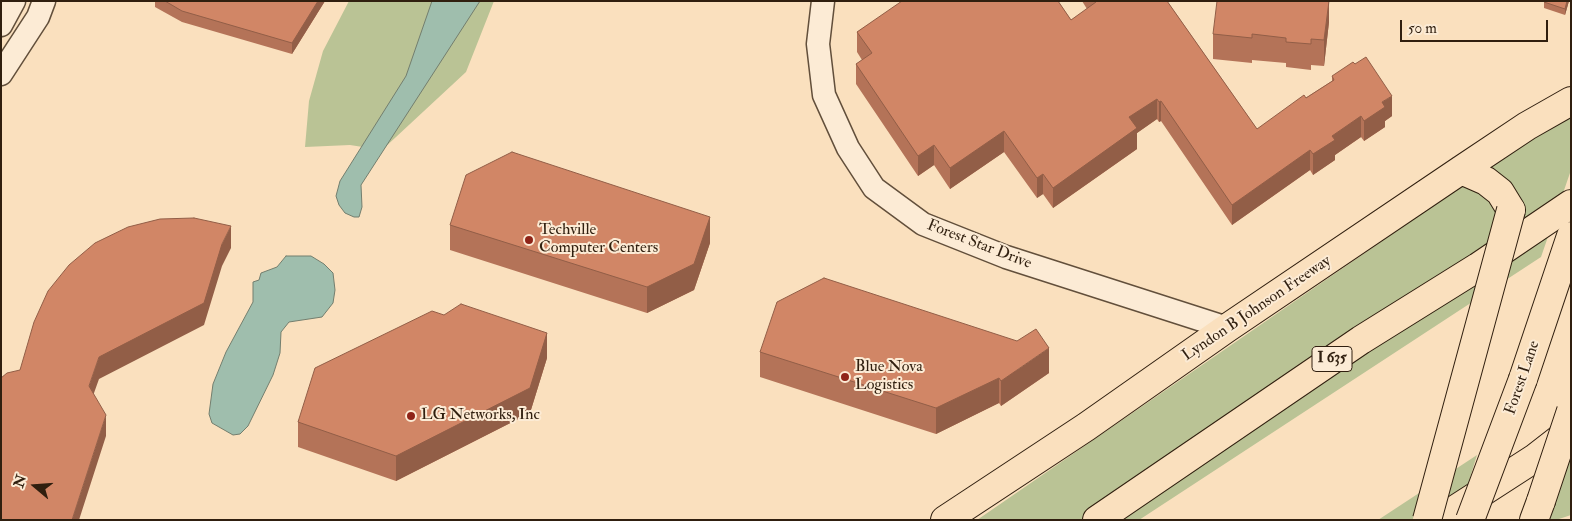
<!DOCTYPE html>
<style>
body{margin:0}
#map{position:relative;width:1572px;height:521px;overflow:hidden;background:#fae0be;font-family:"IM FELL Double Pica",serif}
canvas{display:block}
.frame{position:absolute;inset:0;border:2px solid #301f0f;pointer-events:none}
.north{position:absolute;left:10px;top:461px;width:50px;height:50px;-webkit-text-stroke:4px #fcebd5;paint-order:stroke;rotate:288deg;font-size:14px;font-weight:700;line-height:20px;text-align:center;color:#301f0f}
.north::after{content:'';display:block;margin:auto;width:18px;height:22px;background:#301f0f;clip-path:polygon(50% 0,100% 100%,50% 72%,0 100%)}
.scale{position:absolute;left:1400px;top:20px;width:148px;height:22px;box-sizing:border-box;border:2px solid #301f0f;border-top:0;padding-left:6px;font-size:15px;line-height:18px;white-space:nowrap;color:#301f0f;-webkit-text-stroke:4px #fcebd5;paint-order:stroke}
</style>
<div id="map">
<canvas width="1572" height="521"></canvas>
<div class="frame"></div>
<div class="north">N</div>
<div class="scale">50 m</div>
</div>
<script>
const context = document.querySelector('canvas').getContext('2d');
context.lineJoin = 'round';
function fill(path, color) { context.fillStyle = color; context.fill(path, 'evenodd'); }
const toPath = rows => new Path2D(rows.map(r => 'M' + r).join(''));
function strokePath(path, color, width, dash) { context.strokeStyle = color; context.lineWidth = width; context.lineCap = dash ? 'butt' : 'round'; context.setLineDash(dash || []); context.stroke(path); }
function write(font, color, halo, rows, align = 'center') {
  context.font = font + ' "IM FELL Double Pica",serif'; context.lineWidth = 4; context.setLineDash([]); context.textBaseline = 'middle'; context.strokeStyle = halo; context.fillStyle = color; for (const [text, x, y, turn = 0] of rows) {
    context.save(); context.translate(x, y); context.rotate((+turn || 0) * Math.PI / 180); context.textAlign = isNaN(turn) ? turn : align; if (halo) context.strokeText(text, 0, 0); context.fillText(text, 0, 0); context.restore();
  }
}
fill(toPath([
 [349,1,494,1,466,72,382,150,350,145,305,147,309,101,323,51],
 [1571,111,1571,170,1541,257,1139,520,977,520],
 [1571,442,1571,515,1556,520,1547,520],
 [1477,455,1457,520,1378,520]
]), '#bac395');
const water = toPath([
 [432,1,480,1,361,185,362,207,359,217,354,217,345,213,339,205,336,196,340,181,406,76,432,1],
 [286,256,311,256,324,264,333,273,335,290,333,303,322,317,289,322,281,332,280,353,273,375,248,426,240,434,233,435,212,423,209,414,213,384,226,352,253,302,253,282,259,280,261,273,277,267,286,256]
]);
fill(water, '#9fbead');
strokePath(water, '#737e6e', 1);
const minor = toPath([
 [823,1,818,44,824,95,848,148,874,188,923,224,1006,257,1227,328],
 [1,25,14,1],
 [1,74,38,17,44,1]
]);
const major = toPath([
 [1461,170,1486,181,1500,192,1511,210],
 [1523,379,1571,236],
 [945,520,1086,427,1227,328,1461,170,1527,126,1571,101],
 [1534,520,1541,501]
]);
const highway = toPath([
 [1097,520,1361,340,1478,267,1571,204],
 [1439,520,1535,458,1571,430]
]);
strokePath(minor, '#624f3b', 25);
strokePath(major, '#301f0f', 30);
strokePath(highway, '#301f0f', 30);
strokePath(minor, '#fcebd5', 22);
strokePath(major, '#fae0be', 28);
strokePath(highway, '#fae0be', 28);
const majorBridge = toPath([
 [1541,501,1571,411],
 [1427,520,1511,210],
 [1470,520,1523,379]
]);
strokePath(majorBridge, '#301f0f', 30, []);
strokePath(majorBridge, '#fae0be', 28);
fill(toPath([
 [154,1,325,1,292,54,182,22,155,7,155,2],
 [900,1,1058,1,1071,20,1087,9,1082,1,1167,1,1257,129,1332,81,1332,76,1392,116,1385,121,1385,127,1364,141,1361,137,1335,155,1335,160,1313,175,1310,170,1232,225,1161,121,1159,122,1157,119,1137,133,1137,149,1053,208,1043,194,1037,198,1004,152,950,189,934,165,918,176,856,84,856,64,862,60,857,52,857,32,901,3],
 [1329,1,1329,22,1324,66,1311,65,1311,70,1286,67,1286,63,1252,60,1252,63,1213,59,1213,34],
 [1544,1,1569,1,1565,15,1544,8],
 [450,225,710,243,694,290,647,313,450,250],
 [760,352,1049,373,1001,406,999,403,936,434,760,377],
 [547,358,530,413,396,481,298,447,298,422]
]), '#b47358');
fill(toPath([
 [318,1,325,1,292,54,292,43],
 [1329,1,1329,22,1324,66,1324,40],
 [1567,1,1569,1,1565,15,1565,9],
 [1392,96,1392,116,1385,121,1385,127,1364,141,1364,121,1382,102],
 [1157,99,1157,119,1137,133,1137,149,1053,208,1053,188,1129,117],
 [1161,101,1161,121,1159,122,1159,102],
 [1361,116,1361,137,1335,155,1335,160,1313,175,1313,154,1332,136],
 [1004,131,1004,152,950,189,950,168],
 [934,145,934,165,918,176,918,156],
 [1310,150,1310,170,1232,225,1232,205],
 [1043,174,1043,194,1037,198,1037,178],
 [710,217,710,243,694,290,647,313,647,287],
 [231,226,231,248,222,266,204,325,99,379,89,407,89,386,99,357,222,244],
 [547,333,547,358,530,413,396,481,396,456],
 [1049,348,1049,373,1001,406,1001,381],
 [999,378,999,403,936,434,936,408],
 [106,415,106,436,79,520,72,520]
]), '#925e47');
const building = toPath([
 [165,1,318,1,292,43,182,11,165,1],
 [902,1,1058,1,1071,20,1096,2,1096,1,1167,1,1257,129,1304,95,1306,98,1334,80,1332,76,1353,62,1355,64,1366,57,1392,96,1382,102,1385,107,1364,121,1361,116,1332,136,1335,140,1313,154,1310,150,1232,205,1161,101,1159,102,1157,99,1129,117,1137,128,1053,188,1043,174,1037,178,1004,131,950,168,934,145,918,156,856,64,872,53,857,32,902,1],
 [1217,1,1329,1,1324,40,1311,39,1311,44,1286,42,1286,38,1252,34,1252,38,1213,34,1217,1],
 [1544,1,1567,1,1565,9,1544,2,1544,1],
 [512,152,710,217,694,264,647,287,450,225,466,175,512,152],
 [194,218,231,226,222,244,204,303,99,357,89,386,106,415,72,520,1,520,1,378,7,373,20,370,34,322,48,291,69,265,95,243,128,227,160,219,194,218],
 [824,278,1017,341,1036,329,1049,348,1001,381,999,378,936,408,760,352,777,302,824,278],
 [461,304,547,333,530,388,396,456,298,422,315,368,432,311,444,315,461,304]
]);
fill(building, '#d18666');
strokePath(building, '#925e47', 1);
for (const [x, y, r, color] of [
 [529,240,5,"#8f2418"],
 [845,377,5,"#8f2418"],
 [411,416,5,"#8f2418"]
]) { const dot = new Path2D(); dot.arc(x, y, r, 0, 2 * Math.PI); context.fillStyle = color; context.fill(dot); strokePath(dot, '#fcebd5', 2); }
for (const [x, y, w] of [
 [1332,359,40]
]) { const box = new Path2D(); box.roundRect(x - w / 2, y - 12.5, w, 25, 4); context.fillStyle = '#fcebd5'; context.fill(box); strokePath(box, '#301f0f', 1); }
write('bold 15px', '#301f0f', null, [
 ["I 635",1332,359]
]);
write('16px', '#301f0f', '#fcebd5', [
 ["Techville",539,231],
 ["Computer Centers",539,249],
 ["Blue Nova",855,368],
 ["Logistics",855,386],
 ["LG Networks, Inc",421,416]
], 'left');
write('16px', '#301f0f', '#fcebd5', [
 ["Forest Star Drive",979,245,21],
 ["Lyndon B Johnson Freeway",1257,309,-34],
 ["Forest Lane",1523,378,-71]
]);
</script>
